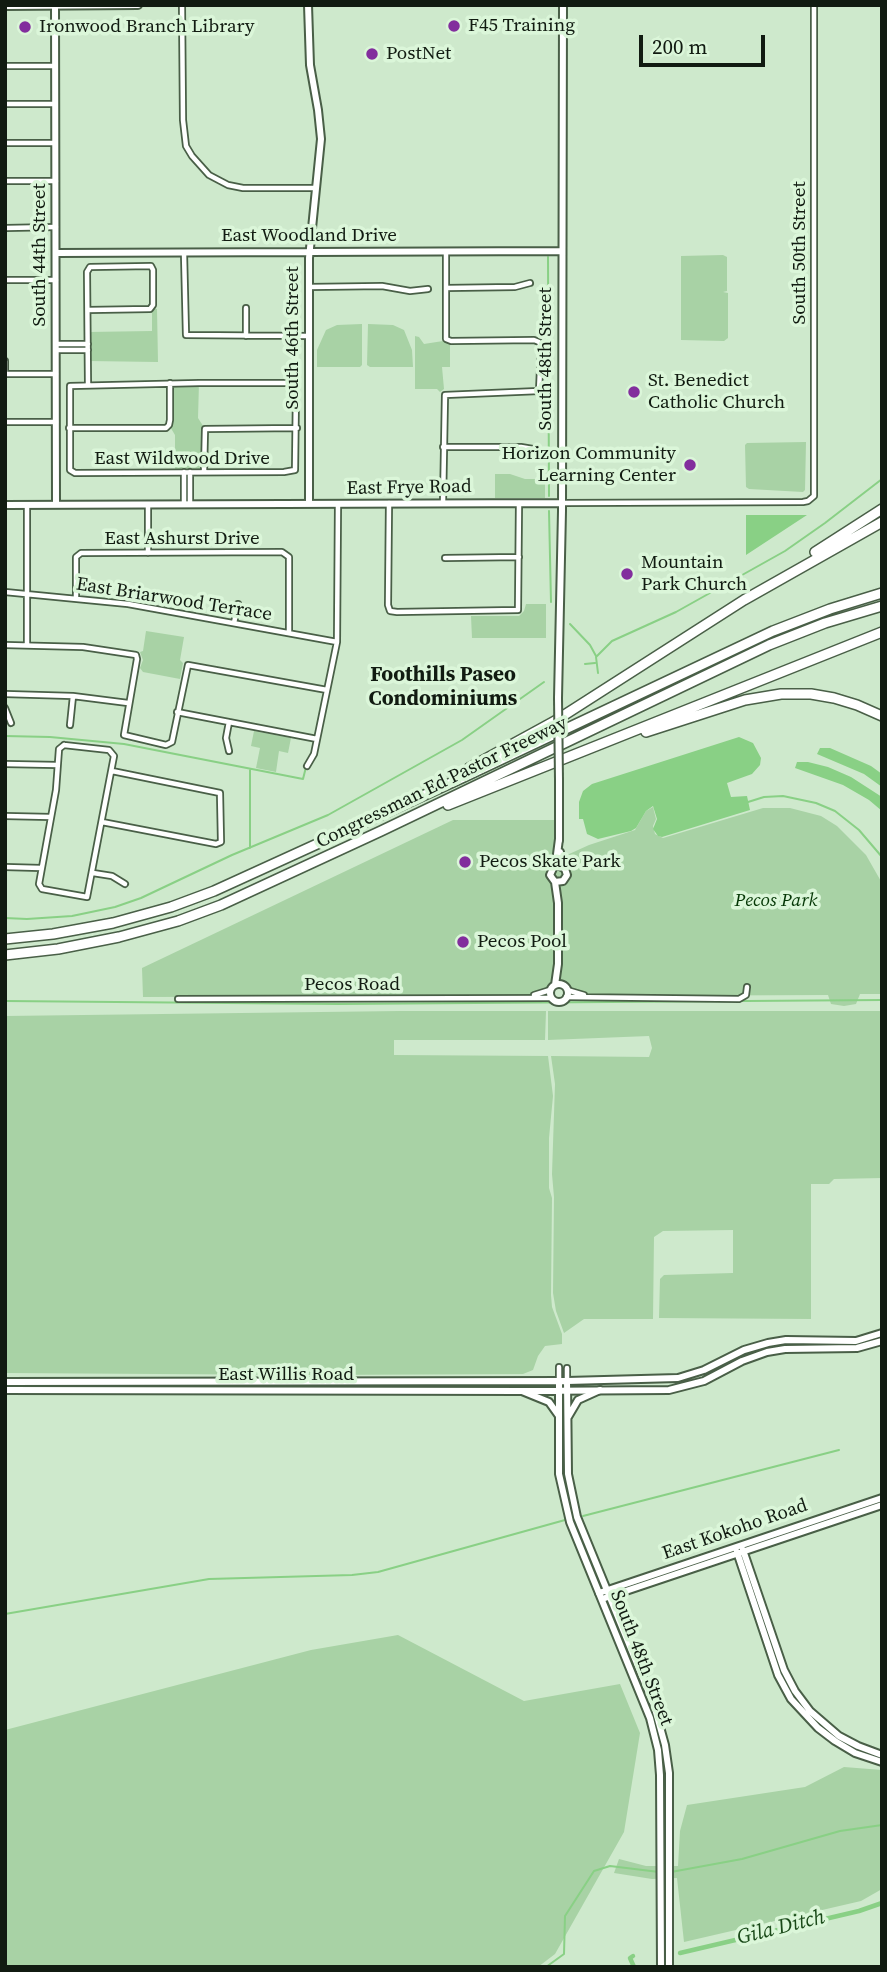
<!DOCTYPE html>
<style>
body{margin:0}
#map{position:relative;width:887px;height:1972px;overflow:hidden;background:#cee9cc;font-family:"Source Serif 4",serif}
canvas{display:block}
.frame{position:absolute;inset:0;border:7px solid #111b11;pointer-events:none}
.scale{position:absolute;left:639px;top:35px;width:126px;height:32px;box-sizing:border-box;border:4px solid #111b11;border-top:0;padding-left:9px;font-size:21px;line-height:24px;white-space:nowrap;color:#111b11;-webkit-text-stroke:5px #dbf6d9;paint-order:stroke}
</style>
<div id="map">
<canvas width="887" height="1972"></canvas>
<div class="frame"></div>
<div class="scale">200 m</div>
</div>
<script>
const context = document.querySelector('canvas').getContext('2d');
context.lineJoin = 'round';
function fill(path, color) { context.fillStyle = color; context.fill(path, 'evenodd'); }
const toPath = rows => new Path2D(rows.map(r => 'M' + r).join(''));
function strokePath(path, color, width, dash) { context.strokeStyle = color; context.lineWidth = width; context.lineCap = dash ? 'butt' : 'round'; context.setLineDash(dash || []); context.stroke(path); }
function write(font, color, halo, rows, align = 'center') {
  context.font = font + ' "Source Serif 4",serif'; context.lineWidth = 7; context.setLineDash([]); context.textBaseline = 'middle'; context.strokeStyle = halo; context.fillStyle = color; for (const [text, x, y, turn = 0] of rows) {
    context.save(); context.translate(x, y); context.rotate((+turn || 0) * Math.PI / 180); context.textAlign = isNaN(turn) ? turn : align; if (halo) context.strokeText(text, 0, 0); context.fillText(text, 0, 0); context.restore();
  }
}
fill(toPath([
 [723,255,727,257,727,291,723,292,728,293,728,338,724,341,681,340,681,256],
 [152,308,157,309,158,362,88,361,88,332,152,331],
 [362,324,362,365,360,367,317,367,317,350,326,330,337,325],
 [368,324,393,325,404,330,412,350,413,367,370,367,367,365],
 [415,336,419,337,424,344,443,341,450,344,450,367,442,367,444,389,440,392,437,389,415,389],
 [170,383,199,383,198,418,205,429,204,472,175,473,175,435,169,425],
 [806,442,805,490,803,492,749,489,746,487,745,445,747,443],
 [495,474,510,474,525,479,545,479,545,498,495,498],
 [526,604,546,604,546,638,472,638,471,616,519,616,524,611],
 [146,631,184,637,180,660,183,663,180,679,143,672,140,668,143,660,140,652,143,651],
 [254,731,291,738,288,753,279,751,276,772,256,768,260,748,251,746],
 [653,807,656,819,653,826,655,834,663,838,763,808,790,808,821,816,837,826,866,855,882,883,882,994,860,994,856,1004,844,1006,831,1004,828,995,602,996,588,995,570,989,567,986,550,986,546,990,529,995,485,996,143,997,142,968,453,820,556,820,555,855,567,855,589,845,635,830,646,811],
 [400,1011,546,1011,545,1040,394,1040,394,1055,548,1056,553,1096,549,1138,549,1188,552,1198,551,1295,552,1307,562,1334,562,1344,545,1346,538,1356,533,1370,523,1374,314,1375,5,1373,5,1016],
 [548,1011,882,1011,882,1178,834,1179,829,1184,811,1184,811,1319,659,1318,660,1279,664,1275,733,1273,733,1230,663,1231,654,1237,653,1319,584,1319,564,1333,556,1311,553,1293,554,1197,552,1174,555,1084,551,1056,649,1057,652,1048,649,1036,548,1040],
 [398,1635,524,1701,620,1684,640,1733,624,1832,555,1954,538,1967,5,1967,5,1730,311,1650],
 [844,1767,882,1770,882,1889,861,1901,684,1942,677,1878,652,1879,614,1873,619,1859,646,1866,678,1866,680,1831,687,1805,805,1787]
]), '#a8d2a5');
fill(toPath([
 [746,515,807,515,746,555],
 [739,737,753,743,761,758,760,765,752,774,727,783,731,797,747,796,750,810,662,837,658,836,653,829,657,819,653,806,646,811,636,828,631,831,598,839,587,834,583,819,579,819,579,802,583,791,592,784],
 [820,748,830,748,871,766,882,774,882,787,864,774,817,754],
 [797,762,808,762,828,767,851,777,882,797,882,811,869,800,843,785,795,768]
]), '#89d085');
strokePath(toPath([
 [548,257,549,496],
 [549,511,551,602],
 [570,624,590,645,596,656],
 [585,664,595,663],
 [598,673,596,657,612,641,676,612,785,551,825,523,882,479],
 [5,736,50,737,124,744,303,779,306,767],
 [250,770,250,848],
 [748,802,764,797,783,796,816,803,835,811,859,830,882,857],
 [5,918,27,919,72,916,115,907,141,898,232,855,328,815,462,740,544,682],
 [5,1001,338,1004,882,1000],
 [583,1516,839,1450],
 [5,1614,209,1579,352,1575,378,1572,565,1520],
 [671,1872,742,1859,840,1831,882,1825],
 [546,1967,564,1954,565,1916,594,1871,610,1866,659,1872]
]), '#89d085', 2);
strokePath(toPath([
 [680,1953,859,1911,882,1903],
 [633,1956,630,1958,634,1967]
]), '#89d085', 4.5);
const minor = toPath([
 [182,5,183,120,186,146,192,156,209,175,228,185,243,188,316,188],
 [5,66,55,66],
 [5,104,55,104],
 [5,143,55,143],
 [5,181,56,181],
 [6,228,56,227],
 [184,253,186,335,309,336],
 [5,280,56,280],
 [309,287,382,286,410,291,428,289],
 [446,288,515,287,530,283],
 [88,310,150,309,153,305,153,270,151,266,90,267,87,272,88,384],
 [246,336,246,308],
 [56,344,88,344],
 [56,350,88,350],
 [5,361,5,374],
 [5,374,56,374],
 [199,383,289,383,295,385,296,391,295,470,284,472,75,473,70,470,70,386,199,383],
 [5,422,56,422],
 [69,428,166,428,169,425,170,420,170,383],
 [443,447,521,447,533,449],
 [184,472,184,504],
 [190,472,190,504],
 [204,472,205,429,297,428],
 [389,503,388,605,390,611,397,612,518,610,519,503],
 [443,503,445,395,539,391,541,347,539,342,534,340,451,341,446,339,446,252],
 [562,503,803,502,808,501,814,496,814,5],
 [148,505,148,553],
 [445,558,519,557],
 [5,592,128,604,337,642],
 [76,598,76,557,81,553,282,552,289,557,289,633],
 [234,623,238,604],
 [27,644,27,505],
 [5,645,83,647,136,655,137,659,124,735,166,745,172,742,188,665,327,690],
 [5,694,73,696,128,703],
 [5,708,11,723],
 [177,712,317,739],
 [70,725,73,696],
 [64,745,109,750,114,756,87,897,42,889,39,884,56,790,59,749,64,745],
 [229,751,226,738,229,722],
 [5,764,57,765],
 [307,766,314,754,337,642,338,504],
 [5,816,51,817],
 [102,822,216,844,221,842,220,793,112,771],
 [5,867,41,868],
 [93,873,112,876,125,884],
 [567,990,584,995],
 [534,995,550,990],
 [566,997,739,999,746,995,747,987],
 [178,999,552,998],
 [567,1368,567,1381],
 [559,1381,559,1367]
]);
const tertiary = toPath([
 [55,5,56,505],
 [308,5,310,65,318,110,321,139,309,258,309,504],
 [56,253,562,251],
 [5,505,562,503],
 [558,698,562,511,563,5],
 [559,780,559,841],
 [560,852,562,866],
 [555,882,563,881,567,875,565,869,560,866],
 '550 993a9 9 0 1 1 18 0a9 9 0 1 1-18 0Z',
 [555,985,558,964,558,903,555,882,550,875,556,862,559,839],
 [567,1381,678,1378,704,1370,744,1350,768,1343,786,1340,856,1341,882,1333],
 [522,1391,669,1390,704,1381,742,1361,767,1352,785,1349,857,1348,882,1341],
 [559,1416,559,1381],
 [743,1550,784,1670,795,1691,810,1711,839,1736,858,1746,882,1755],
 [737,1552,778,1675,791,1699,818,1728,835,1741,855,1753,882,1762],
 [599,1593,882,1498],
 [602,1599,882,1505]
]);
const secondary = toPath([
 [5,6,138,5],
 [5,1382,567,1381,568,1474,577,1517,654,1705,665,1745,669,1773,669,1967],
 [5,1390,522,1391,549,1402,559,1416,559,1474,570,1522,650,1718,658,1750,660,1775,661,1967],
 [568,1417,578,1400,600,1390]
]);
const motorway = toPath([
 [815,552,882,509],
 [646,732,745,700,781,694,811,694,834,698,857,705,882,716],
 [469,768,555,721,744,600,882,522],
 [448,805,882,632],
 [5,939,53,934,113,923,171,907,214,891,464,777,773,631,830,609,882,593],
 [5,955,58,949,119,937,178,921,221,905,381,831,769,645,825,623,882,606]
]);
strokePath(minor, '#495f47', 8);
strokePath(tertiary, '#495f47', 10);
strokePath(secondary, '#495f47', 10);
strokePath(motorway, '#495f47', 12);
strokePath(minor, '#fff', 4.5);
strokePath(tertiary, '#fff', 6);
strokePath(secondary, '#fff', 6);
strokePath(motorway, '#fff', 9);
const tertiaryBridge = toPath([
 [558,698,559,780]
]);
strokePath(tertiaryBridge, '#495f47', 10, []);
strokePath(tertiaryBridge, '#fff', 6);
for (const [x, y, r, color] of [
 [454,26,7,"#822e9d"],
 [25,27,7,"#822e9d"],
 [372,54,7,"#822e9d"],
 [634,392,7,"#822e9d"],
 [690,465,7,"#822e9d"],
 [627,574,7,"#822e9d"],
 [465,862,7,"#822e9d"],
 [463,942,7,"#822e9d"]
]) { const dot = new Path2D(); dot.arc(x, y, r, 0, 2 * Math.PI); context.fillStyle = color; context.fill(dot); strokePath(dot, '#dbf6d9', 2.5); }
write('19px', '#111b11', '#dbf6d9', [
 ["F45 Training",468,26],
 ["Ironwood Branch Library",39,27],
 ["PostNet",386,54],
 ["St. Benedict",648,381],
 ["Catholic Church",648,403],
 ["Horizon Community",676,454,"right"],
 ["Learning Center",676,476,"right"],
 ["Mountain",641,563],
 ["Park Church",641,585],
 ["Pecos Skate Park",479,862],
 ["Pecos Pool",477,942]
], 'left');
write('19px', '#111b11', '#dbf6d9', [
 ["East Woodland Drive",309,236],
 ["South 50th Street",800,253,-90],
 ["South 44th Street",40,255,-90],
 ["South 46th Street",293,338,-90],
 ["South 48th Street",546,359,-90],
 ["East Wildwood Drive",182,459],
 ["East Frye Road",409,488,-1],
 ["East Ashurst Drive",182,539],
 ["East Briarwood Terrace",174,600,9],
 ["Congressman Ed Pastor Freeway",442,783,-26],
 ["Pecos Road",352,985],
 ["East Willis Road",286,1375],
 ["East Kokoho Road",735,1530,-19],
 ["South 48th Street",641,1658,69]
]);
write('italic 19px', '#043705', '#dbf6d9', [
 ["Pecos Park",776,901]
]);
write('bold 21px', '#111b11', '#dbf6d9', [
 ["Foothills Paseo",443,676],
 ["Condominiums",443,700]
]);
write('italic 21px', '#194918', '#dbf6d9', [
 ["Gila Ditch",781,1928,-14]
]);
</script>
